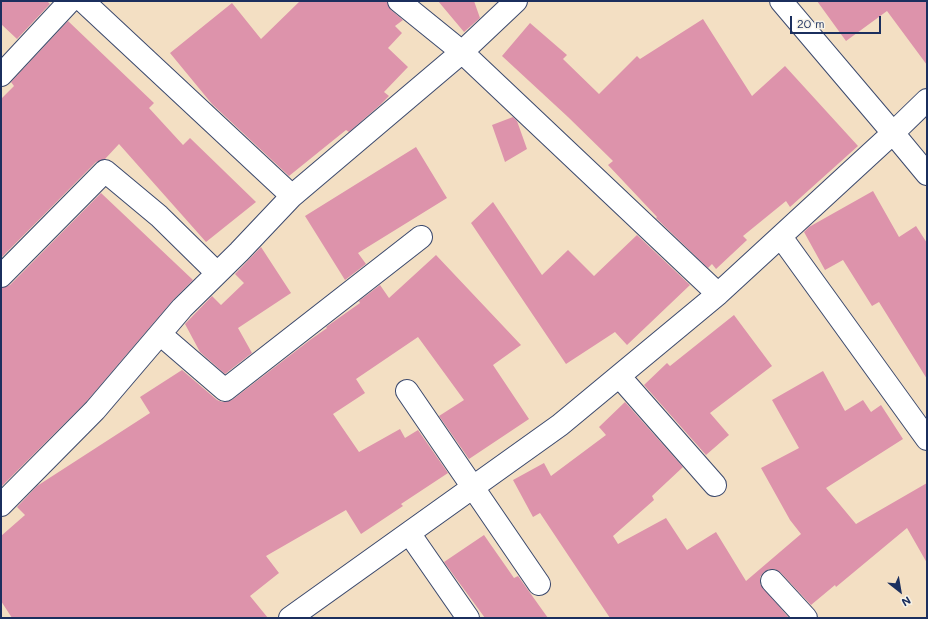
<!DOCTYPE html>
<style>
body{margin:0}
#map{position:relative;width:928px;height:619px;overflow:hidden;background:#f3dfc3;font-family:Mali,sans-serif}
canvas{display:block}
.frame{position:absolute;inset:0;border:2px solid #1b2f5e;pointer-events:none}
.north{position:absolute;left:880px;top:571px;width:40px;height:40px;-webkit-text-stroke:3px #f7f3e8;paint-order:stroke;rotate:149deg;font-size:11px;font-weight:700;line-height:16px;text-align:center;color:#1b2f5e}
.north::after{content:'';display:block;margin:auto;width:14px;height:18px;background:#1b2f5e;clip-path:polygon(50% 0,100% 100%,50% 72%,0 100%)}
.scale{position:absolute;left:790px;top:16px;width:91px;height:18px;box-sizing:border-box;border:2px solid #1b2f5e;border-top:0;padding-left:5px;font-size:12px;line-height:14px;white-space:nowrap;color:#1b2f5e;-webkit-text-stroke:3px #f7f3e8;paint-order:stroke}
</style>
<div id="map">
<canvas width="928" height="619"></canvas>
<div class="frame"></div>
<div class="north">N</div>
<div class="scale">20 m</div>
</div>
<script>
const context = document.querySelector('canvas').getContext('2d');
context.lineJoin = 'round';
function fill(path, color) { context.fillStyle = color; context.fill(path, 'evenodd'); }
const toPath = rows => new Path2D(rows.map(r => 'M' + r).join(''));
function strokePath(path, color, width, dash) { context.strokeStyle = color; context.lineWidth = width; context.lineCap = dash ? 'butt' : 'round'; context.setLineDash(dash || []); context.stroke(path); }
fill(toPath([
 [1,1,47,1,50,4,17,39,1,24],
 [300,1,387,1,391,10,403,20,395,26,402,33,388,48,408,67,384,92,389,96,380,105,349,132,346,130,289,176,212,104,170,53,232,3,261,39],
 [438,1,474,1,480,18,464,32],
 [817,1,927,1,927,65,887,11,846,41],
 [703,19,752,96,785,66,858,146,790,207,786,201,743,236,747,240,716,269,712,264,708,268,656,218,657,217,608,165,613,161,568,117,502,56,530,23,567,55,563,59,599,94,637,56,640,59],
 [68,21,154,103,149,108,183,145,190,138,256,202,206,242,119,144,105,159,96,162,1,258,1,99,14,86,11,82],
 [513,117,517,121,527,149,505,162,492,125],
 [416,147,447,198,358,253,366,264,345,280,305,216],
 [873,191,899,237,916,226,927,243,927,379,879,302,872,306,843,260,825,270,804,232,809,227],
 [101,193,193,280,173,300,86,402,1,487,1,288,10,285],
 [493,202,542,275,568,250,594,276,637,235,690,285,627,345,615,332,566,364,471,223],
 [261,247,291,293,238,328,252,353,225,374,200,352,185,324,212,296,221,305,244,283,235,274],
 [436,255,521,345,493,365,529,419,469,459,439,416,464,400,418,337,356,379,365,393,333,414,359,452,400,429,405,438,418,430,448,473,401,504,403,506,361,534,346,510,266,556,279,573,250,596,268,618,12,618,1,601,1,536,25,515,17,507,37,486,150,413,140,397,182,370,217,400,222,402,232,400,310,340,327,328,326,327,360,303,359,301,380,285,389,298],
 [734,315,772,366,710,413,729,435,706,455,644,385,667,363,670,366],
 [823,371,845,411,863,400,871,412,881,405,903,439,826,488,856,524,927,483,927,563,907,528,836,587,835,585,811,605,781,573,775,569,769,569,764,572,760,577,760,584,789,618,610,618,540,513,533,517,513,480,544,463,551,476,606,435,599,427,625,402,683,467,652,496,654,500,613,536,618,544,666,518,687,550,716,532,746,581,801,534,790,520,761,468,799,448,772,400],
 [484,535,514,578,518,576,548,618,485,618,444,562]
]), '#dd93ab');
const street = toPath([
 [83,1,292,196],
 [781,1,893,133,927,100],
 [1,75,70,1],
 [781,237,927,439],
 [1,276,105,171,159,216,217,273],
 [718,294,893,133,927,174],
 [160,334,225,390,421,237],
 [619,376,715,485],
 [407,391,539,584],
 [1,505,95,410,182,308,239,252,292,196,462,52,516,1],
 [409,533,468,618],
 [772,581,806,618],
 [290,618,560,425,718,294,462,52,399,1]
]);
strokePath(street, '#3b496d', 24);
strokePath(street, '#fff', 22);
</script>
